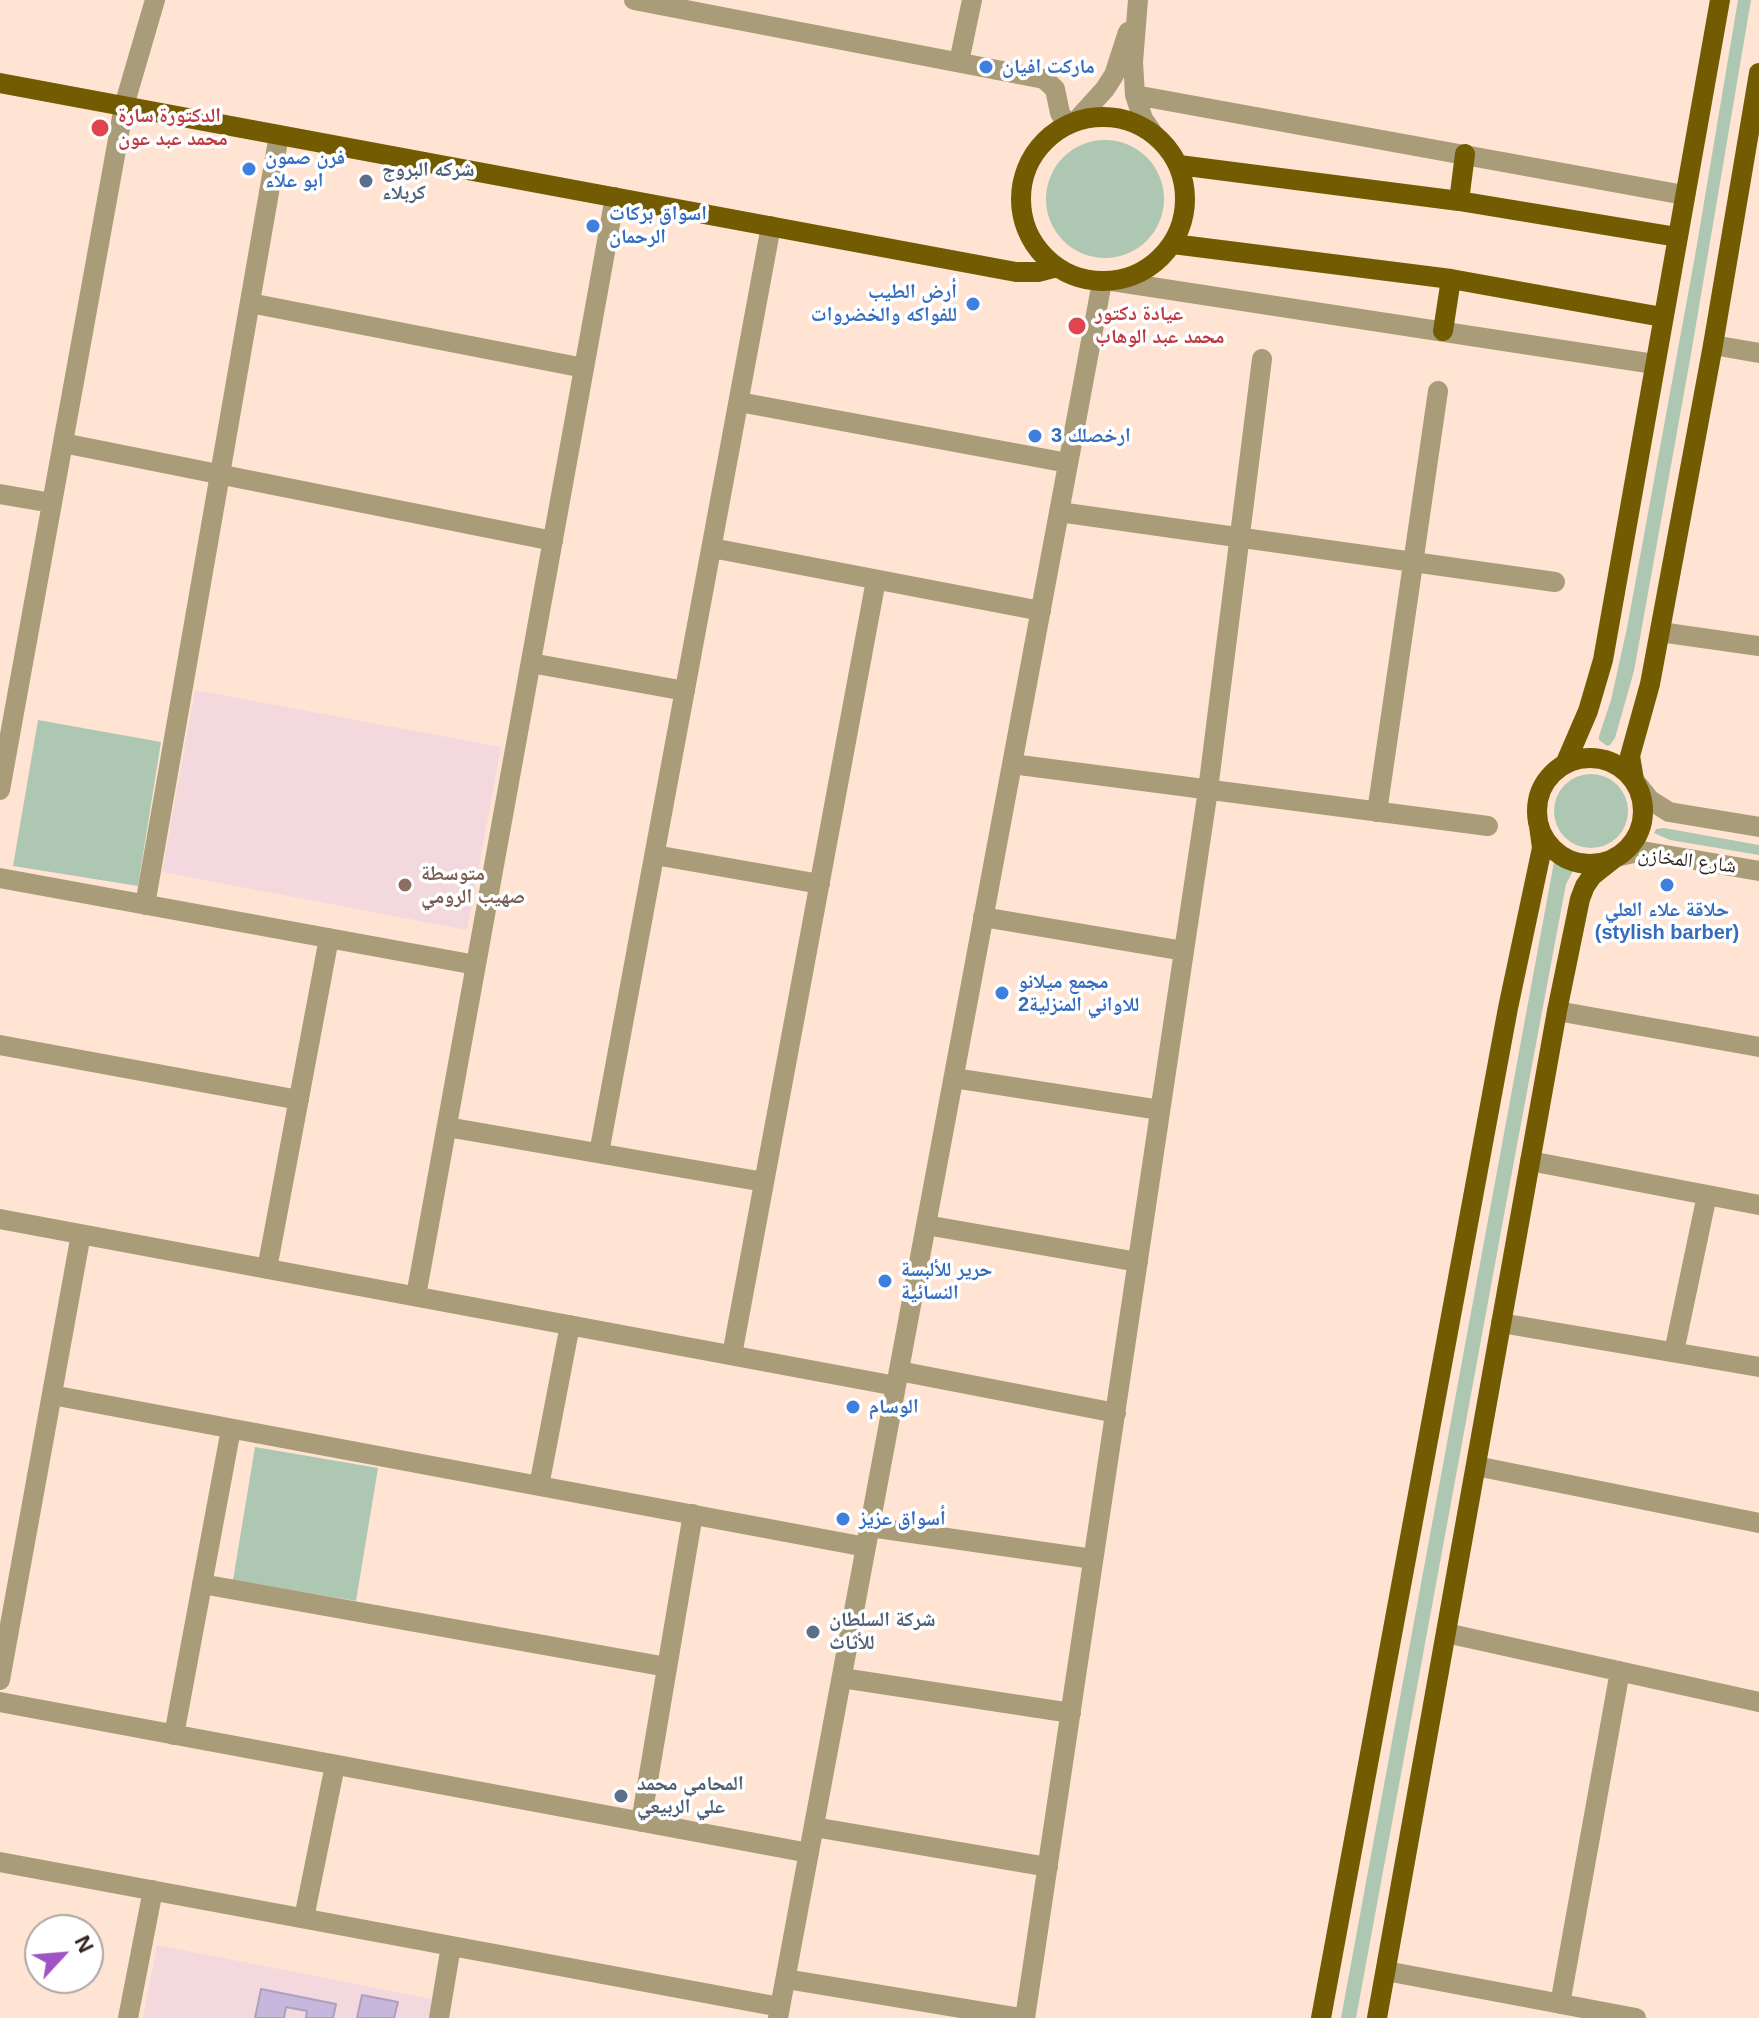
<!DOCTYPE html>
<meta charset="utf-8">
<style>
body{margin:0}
#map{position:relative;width:1759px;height:2018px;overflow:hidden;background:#ffe4d4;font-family:Helvetica,sans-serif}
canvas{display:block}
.north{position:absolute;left:24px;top:1914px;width:80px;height:80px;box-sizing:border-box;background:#fff;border:2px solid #aca7a5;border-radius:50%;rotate:64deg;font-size:22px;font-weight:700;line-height:32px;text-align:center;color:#30241d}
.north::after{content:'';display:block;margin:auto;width:28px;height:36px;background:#9f53c5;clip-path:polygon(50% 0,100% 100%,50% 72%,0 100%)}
</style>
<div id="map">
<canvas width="1759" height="2018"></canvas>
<div class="north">N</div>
</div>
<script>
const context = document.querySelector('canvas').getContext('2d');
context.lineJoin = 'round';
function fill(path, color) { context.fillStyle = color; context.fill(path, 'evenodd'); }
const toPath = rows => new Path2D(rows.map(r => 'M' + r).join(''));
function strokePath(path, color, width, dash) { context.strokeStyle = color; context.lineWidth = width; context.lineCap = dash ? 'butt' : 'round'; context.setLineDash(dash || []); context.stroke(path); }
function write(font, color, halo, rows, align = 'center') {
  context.font = font + ' Helvetica,"Noto Naskh Arabic",sans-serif'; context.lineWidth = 7; context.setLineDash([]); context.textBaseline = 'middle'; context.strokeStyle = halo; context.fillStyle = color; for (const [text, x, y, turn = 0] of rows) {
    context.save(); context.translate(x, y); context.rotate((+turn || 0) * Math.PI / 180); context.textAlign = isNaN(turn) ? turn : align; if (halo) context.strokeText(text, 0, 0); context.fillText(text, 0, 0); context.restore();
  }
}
fill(toPath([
 [195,690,501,747,467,930,162,872],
 [157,1945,432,1999,429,2018,143,2018]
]), '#f3d8de');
fill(toPath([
 [1738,0,1751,0,1691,354,1634,671,1615,738,1610,745,1607,746,1599,740,1599,736,1611,700,1627,628,1695,256],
 '1046 199a59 59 0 1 1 118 0a59 59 0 1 1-118 0Z',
 [38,720,161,742,138,886,13,866],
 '1554 811a37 37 0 1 1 74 0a37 37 0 1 1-74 0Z',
 [1664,828,1759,845,1759,855,1670,840,1654,833,1656,829],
 [1554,862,1573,871,1566,884,1514,1161,1356,2018,1341,2018],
 [255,1447,378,1468,356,1601,233,1580]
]), '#adc7b2');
const building = toPath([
 [261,1989,336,2004,333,2018,306,2018,307,2011,286,2007,284,2018,255,2018,261,1989],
 [362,1995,398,2002,394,2018,357,2018,362,1995]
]);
fill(building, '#c8b7dc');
strokePath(building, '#ad9fbd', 2);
strokePath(toPath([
 [634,0,1044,79,1055,89,1060,113,1067,124],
 [1138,0,1133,62,1135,95,1143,119,1152,132],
 [959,62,972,0],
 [1135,95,1684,195],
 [1076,121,1105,89,1114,75,1128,32],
 [1112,281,1654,364],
 [250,303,584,368],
 [1713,345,1759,353],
 [739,402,1068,463],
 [63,443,553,541],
 [0,494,52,503],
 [1059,512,1555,582],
 [712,548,1041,611],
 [1660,632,1759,646],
 [531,663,685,691],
 [1012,764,1488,826],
 [1634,780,1650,800,1669,812,1759,827],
 [0,790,124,106,155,0],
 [1377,812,1438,391],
 [655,855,820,884],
 [1616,857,1642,851,1759,871],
 [0,878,476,965],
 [145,905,279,135],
 [983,917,1184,951],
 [1557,1011,1759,1047],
 [0,1045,299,1100],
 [954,1078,1160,1110],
 [447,1127,764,1182],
 [599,1153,771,226],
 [1530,1161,1759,1205],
 [0,1219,896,1386],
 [926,1225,1138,1262],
 [267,1269,329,938],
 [416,1296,615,197],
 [1501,1323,1759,1367],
 [1674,1352,1707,1195],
 [732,1355,876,580],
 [899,1371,1116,1413],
 [52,1395,866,1547],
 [1476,1466,1759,1523],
 [539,1486,570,1325],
 [870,1527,1093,1559],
 [202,1584,667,1667],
 [1446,1633,1759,1702],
 [842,1678,1071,1713],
 [0,1680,81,1234],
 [0,1702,809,1853],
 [174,1735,231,1429],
 [641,1822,693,1514],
 [814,1827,1048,1867],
 [0,1862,780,2007],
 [304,1918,335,1765],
 [1386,1971,1636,2018],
 [786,1979,1021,2018],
 [1560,2004,1620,1671],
 [128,2018,153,1890],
 [439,2018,451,1946],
 [778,2018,1102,282],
 [1025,2018,1208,790,1262,359]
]), '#a99c79', 20);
strokePath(toPath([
 [0,83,1016,272,1038,272,1057,267],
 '1021 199a82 82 0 1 1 164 0a82 82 0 1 1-164 0Z',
 [1179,165,1459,201,1677,237],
 [1459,201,1465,154],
 [1173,244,1451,279,1662,317],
 [1443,331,1451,279],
 '1537 811a53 53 0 1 1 106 0a53 53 0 1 1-106 0Z',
 [1566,762,1588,711,1603,660,1720,0],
 [1634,780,1630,756,1650,684,1713,345,1759,73],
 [1321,2018,1508,1008,1542,848,1539,826],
 [1377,2018,1557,1011,1580,899,1585,886,1592,876,1616,857]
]), '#735b02', 20);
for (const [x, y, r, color] of [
 [986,67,8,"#3f7fe0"],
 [100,128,10,"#e0444e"],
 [249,169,8,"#3f7fe0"],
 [366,181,8,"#5c6f8a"],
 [593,226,8,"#3f7fe0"],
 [973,304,8,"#3f7fe0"],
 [1077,326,10,"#e0444e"],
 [1035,436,8,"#3f7fe0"],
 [405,885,8,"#8d6e63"],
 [1667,885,8,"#3f7fe0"],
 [1002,993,8,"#3f7fe0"],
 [885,1281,8,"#3f7fe0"],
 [853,1407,8,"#3f7fe0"],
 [843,1519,8,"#3f7fe0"],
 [813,1632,8,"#5c6f8a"],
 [621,1796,8,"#5c6f8a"]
]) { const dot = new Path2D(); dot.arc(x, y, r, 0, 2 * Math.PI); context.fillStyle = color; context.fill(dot); strokePath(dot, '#fff', 3); }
write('bold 20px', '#366cbe', '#fff', [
 ["ماركت افيان",1002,67],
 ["فرن صمون",265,158],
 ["ابو علاء",265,181],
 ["اسواق بركات",609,214],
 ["الرحمان",609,237],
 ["أرض الطيب",957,292,"right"],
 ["للفواكه والخضروات",957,315,"right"],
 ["ارخصلك 3",1051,436],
 ["حلاقة علاء العلي",1667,910,"center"],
 ["(stylish barber)",1667,933,"center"],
 ["مجمع ميلانو",1018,982],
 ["للاواني المنزلية2",1018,1005],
 ["حرير للألبسة",901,1270],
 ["النسائية",901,1293],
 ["الوسام",869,1407],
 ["أسواق عزيز",859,1519]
], 'left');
write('bold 20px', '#be3a42', '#fff', [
 ["الدكتورة سارة",118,116],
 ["محمد عبد عون",118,139],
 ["عيادة دكتور",1095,314],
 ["محمد عبد الوهاب",1095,337]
], 'left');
write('bold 20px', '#4e5e75', '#fff', [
 ["شركه البروج",382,170],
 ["كربلاء",382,193],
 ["شركة السلطان",829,1620],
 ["للأثاث",829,1643],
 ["المحامي محمد",637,1784],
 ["علي الربيعي",637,1807]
], 'left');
write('20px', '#30241d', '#fff', [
 ["شارع المخازن",1687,861,7]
]);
write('bold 20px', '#785e54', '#fff', [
 ["متوسطة",421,874],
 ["صهيب الرومي",421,897]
], 'left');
</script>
